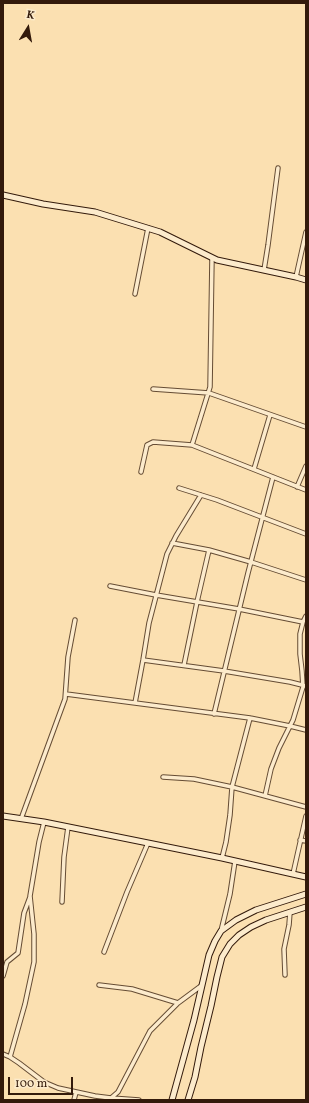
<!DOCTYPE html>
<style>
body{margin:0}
#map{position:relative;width:309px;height:1103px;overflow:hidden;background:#fbe0b1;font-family:Vollkorn,serif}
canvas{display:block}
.frame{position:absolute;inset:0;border:4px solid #331a0b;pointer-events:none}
.north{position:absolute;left:8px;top:8px;width:40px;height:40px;-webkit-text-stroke:3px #fcebcc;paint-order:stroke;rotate:11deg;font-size:11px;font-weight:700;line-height:16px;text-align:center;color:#331a0b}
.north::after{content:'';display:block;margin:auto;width:14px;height:18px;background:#331a0b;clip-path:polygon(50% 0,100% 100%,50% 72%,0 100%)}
.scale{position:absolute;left:8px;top:1077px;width:65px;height:18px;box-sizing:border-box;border:2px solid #331a0b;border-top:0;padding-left:5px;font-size:12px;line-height:14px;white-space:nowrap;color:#331a0b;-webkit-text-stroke:3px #fcebcc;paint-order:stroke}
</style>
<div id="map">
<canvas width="309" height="1103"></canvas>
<div class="frame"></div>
<div class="north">K</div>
<div class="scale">100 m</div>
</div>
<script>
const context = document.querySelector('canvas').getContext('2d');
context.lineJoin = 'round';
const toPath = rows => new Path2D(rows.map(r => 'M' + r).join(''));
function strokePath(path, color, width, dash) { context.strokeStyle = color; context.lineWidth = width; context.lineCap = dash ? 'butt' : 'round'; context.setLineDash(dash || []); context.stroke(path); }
const street = toPath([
 [264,270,268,245,278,168],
 [296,277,306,232],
 [135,294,148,228],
 [153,389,209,393,306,427],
 [192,445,210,387,212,258],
 [254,469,270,415],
 [141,472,147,445,153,442,192,445,306,490],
 [297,487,306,466],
 [179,488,217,500,306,534],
 [172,543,209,550,251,562,306,580],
 [110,586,156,595,239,609,303,622],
 [143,660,224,671,290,682,306,686],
 [184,665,197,602,209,550],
 [66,694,250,718,290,726,306,730],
 [135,703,143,660,149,623,167,554,176,536,201,495],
 [214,714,248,573,273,477],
 [163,777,194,779,232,787,306,807],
 [265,796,271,769,279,748,293,720,303,687,302,671,300,654,300,634,303,622,306,616],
 [21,819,65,699,68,657,75,620],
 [300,840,306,841],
 [222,858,226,842,230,815,232,787,250,718],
 [293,874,306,816],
 [62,902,64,857,68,827],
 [221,931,230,894,235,861],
 [104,952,127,892,148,843],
 [285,975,284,949,289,925,290,912],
 [3,976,7,962,18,953,24,913,30,897],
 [99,985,132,989,178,1003],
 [3,1054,10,1057,19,1063,44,1082,58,1088,95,1096,111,1098,139,1100],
 [10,1057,25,1004,34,962,34,934,30,896,39,842,44,822],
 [111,1098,118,1092,150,1031,178,1003,201,986],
 [74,1100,76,1092]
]);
const secondary = toPath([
 [3,195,43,204,95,212,160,232,217,260,296,277,306,280],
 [3,816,44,822,148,843,222,858,306,877],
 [172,1100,194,1020,209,955,215,941,221,931,236,920,256,910,306,894],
 [188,1100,195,1077,201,1047,211,1006,217,977,222,957,230,944,239,935,251,927,266,920,306,907]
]);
strokePath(street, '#654c34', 5.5);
strokePath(secondary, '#331a0b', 7);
strokePath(street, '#fcebcc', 3.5);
strokePath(secondary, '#fcebcc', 5);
</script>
